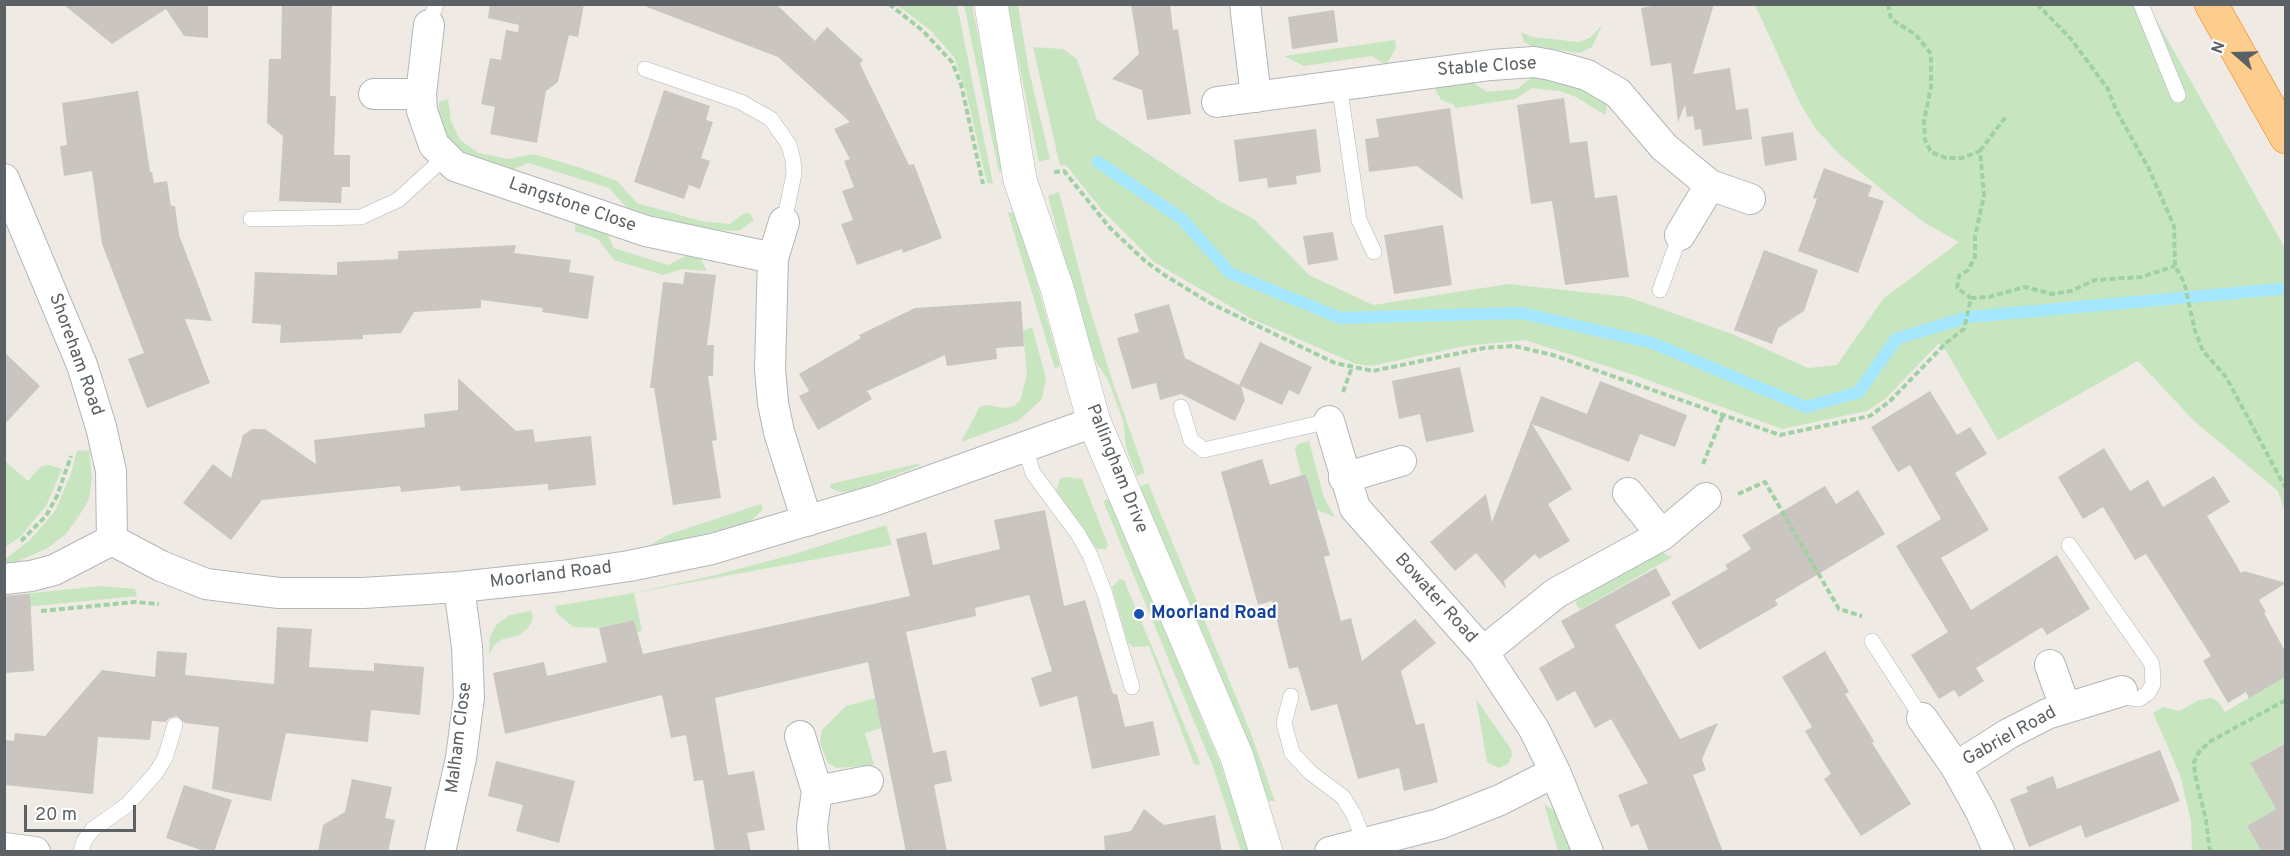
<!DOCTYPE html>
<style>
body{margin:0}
#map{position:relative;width:2290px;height:856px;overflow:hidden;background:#efeae4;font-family:Overpass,sans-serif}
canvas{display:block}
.frame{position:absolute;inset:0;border:6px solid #5c6165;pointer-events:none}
.north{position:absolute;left:2206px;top:24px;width:60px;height:60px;-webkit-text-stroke:4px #fff;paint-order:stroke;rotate:290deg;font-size:16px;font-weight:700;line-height:24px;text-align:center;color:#5c6165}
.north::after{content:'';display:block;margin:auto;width:21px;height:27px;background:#5c6165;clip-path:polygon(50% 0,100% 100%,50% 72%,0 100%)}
.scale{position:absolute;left:24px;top:805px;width:112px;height:27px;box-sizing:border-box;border:3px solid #5c6165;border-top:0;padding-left:8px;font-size:18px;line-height:21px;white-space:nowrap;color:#5c6165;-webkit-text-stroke:4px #fff;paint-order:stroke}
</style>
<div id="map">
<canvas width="2290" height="856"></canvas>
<div class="frame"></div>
<div class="north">N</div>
<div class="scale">20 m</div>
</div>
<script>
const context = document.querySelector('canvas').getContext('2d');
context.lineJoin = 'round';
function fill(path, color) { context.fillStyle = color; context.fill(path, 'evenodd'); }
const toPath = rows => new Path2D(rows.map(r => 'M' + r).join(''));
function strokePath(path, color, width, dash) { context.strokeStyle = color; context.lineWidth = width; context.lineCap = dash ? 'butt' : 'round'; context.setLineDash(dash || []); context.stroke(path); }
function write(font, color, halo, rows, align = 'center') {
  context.font = font + ' Overpass,sans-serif'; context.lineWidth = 4.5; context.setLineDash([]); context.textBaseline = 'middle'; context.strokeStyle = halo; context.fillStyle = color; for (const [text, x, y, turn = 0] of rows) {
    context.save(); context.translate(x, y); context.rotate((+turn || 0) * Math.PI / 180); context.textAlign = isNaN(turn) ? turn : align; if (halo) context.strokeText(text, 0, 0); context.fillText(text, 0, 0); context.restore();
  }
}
fill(toPath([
 [897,5,957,5,993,184,987,183,966,91,954,57,930,30],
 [964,5,972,5,1005,172,999,172],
 [1007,5,1018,5,1029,71,1050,159,1039,162],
 [1755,5,2148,5,2285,248,2285,512,2278,491,2194,421,2138,361,1998,440,1946,351,1939,343,1886,398,1867,411,1782,429,1634,375,1525,340,1465,346,1371,366,1356,364,1252,319,1154,262,1101,209,1066,165,1060,166,1033,47,1063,49,1077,59,1097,120,1221,202,1254,219,1309,275,1373,305,1509,284,1628,297,1732,334,1808,368,1837,365,1883,299,1959,242,1925,223,1892,198,1840,155,1815,128,1800,103],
 [1602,25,1592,47,1580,53,1531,46,1524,42,1521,32,1532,37,1579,42,1590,38],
 [1395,40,1396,48,1386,65,1372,56,1304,66,1284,56],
 [1532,77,1580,86,1608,103,1605,115,1576,97,1560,91,1532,88,1515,99,1455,108,1454,105,1441,100,1434,87,1472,82,1487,92,1517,89],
 [448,99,451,121,460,140,479,153,509,159,534,154,581,168,617,181,637,203,701,221,730,224,743,214,750,213,754,220,739,231,700,229,628,209,609,188,528,163,507,172,468,159,448,142,438,119,439,102],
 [1059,192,1086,296,1112,380,1145,473,1137,476,1126,448,1123,420,1108,380,1096,362,1075,299,1048,196],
 [1017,212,1060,366,1055,369,1008,213],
 [582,220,605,229,614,248,668,265,687,255,700,257,707,271,682,269,663,275,614,260,598,239,575,231,575,223],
 [1032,327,1046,378,1042,399,1018,421,961,442,979,408,985,405,1005,408,1014,406,1020,401,1027,374,1023,331],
 [1309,441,1324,498,1335,517,1317,510,1306,474,1301,475,1295,449,1298,444],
 [89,450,92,479,89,499,79,516,66,534,48,548,5,567,5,559,30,540,55,511,71,474,77,451],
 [5,461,28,481,41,466,50,465,62,469,46,506,20,537,5,547],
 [917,464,921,465,853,491,840,492,830,488,830,484],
 [1065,477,1082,479,1108,545,1106,549,1097,549,1056,491,1060,479],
 [1148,483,1250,731,1275,801,1269,801,1211,652,1140,487],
 [1110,498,1220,763,1250,851,1241,851,1213,767,1103,501],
 [761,504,763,509,749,523,644,549,667,535],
 [886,525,892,545,634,593,642,631,637,632,634,620,599,628,573,627,556,612,555,606,633,593,712,576,791,555],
 [1661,552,1672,557,1580,610,1576,604,1577,596],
 [1120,579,1124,580,1201,765,1194,764,1149,646,1133,647,1128,643,1112,587],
 [100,586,135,589,137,596,5,609,5,596],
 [531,611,533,618,528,628,518,636,503,639,494,645,489,655,490,637,497,624,510,615],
 [2285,676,2285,743,2250,763,2276,809,2247,826,2262,851,2192,851,2191,821,2180,775,2153,713,2163,707,2179,711,2199,700,2211,698,2218,701,2225,712],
 [884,696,882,728,865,733,874,765,837,768,828,763,820,743,822,730,846,706],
 [1476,699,1511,749,1512,756,1508,764,1499,768,1487,762],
 [1544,804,1557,813,1572,851,1558,851]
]), '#c7e6c0');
strokePath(toPath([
 [1098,162,1182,219,1230,273,1340,318,1521,313,1652,343,1806,407,1859,392,1896,339,1968,317,2280,289]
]), '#a4e7ff', 12);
fill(toPath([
 [63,4,208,4,208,38,184,36,166,9,112,44],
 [282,4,332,4,330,96,336,96,334,155,350,155,350,187,342,187,341,203,279,201,283,136,267,123,269,59,281,59],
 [490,4,584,4,578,37,569,35,558,82,546,91,537,143,490,134,495,107,481,104,490,58,501,60,506,30,518,32,519,25,488,18],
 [648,4,776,4,815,41,827,27,863,60,860,64,909,165,914,164,942,238,903,253,902,249,857,265,841,224,853,220,842,191,854,187,844,161,850,159,834,129,850,122,778,57,647,7],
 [1131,4,1170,4,1173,30,1178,29,1191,114,1147,120,1142,90,1112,79,1139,54],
 [1663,4,1714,4,1693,74,1730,68,1736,110,1748,108,1752,139,1703,146,1701,129,1695,130,1693,116,1687,117,1685,105,1678,122,1671,63,1651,66,1641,8],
 [1334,10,1338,42,1292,49,1288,17],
 [664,90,710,106,706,120,713,122,701,158,710,161,700,189,689,185,684,199,634,182],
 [138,91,150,172,152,172,154,183,167,181,171,206,175,206,179,235,212,321,185,319,210,383,147,408,128,359,144,353,102,244,92,171,64,176,60,146,67,145,62,103],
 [1564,98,1570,143,1587,141,1595,198,1617,195,1629,277,1565,285,1552,201,1531,204,1517,105],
 [1450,108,1463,200,1417,166,1369,172,1365,139,1379,137,1376,119],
 [1316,129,1321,172,1296,176,1297,184,1268,188,1267,178,1239,182,1234,140],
 [1793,132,1797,160,1765,166,1761,137],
 [1824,168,1872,186,1868,196,1884,201,1858,273,1798,251,1817,199,1813,198],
 [1443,225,1452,285,1394,294,1384,235],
 [1333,232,1338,260,1308,265,1303,236],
 [516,245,514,253,571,260,569,272,594,276,588,319,542,312,543,308,481,300,481,308,414,312,401,333,363,335,363,339,280,343,281,325,252,323,255,272,337,275,337,262,398,259,398,251],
 [1764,250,1818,270,1804,311,1778,328,1772,344,1734,330],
 [685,272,716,275,707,345,714,345,713,376,708,376,717,440,712,441,721,498,673,505,654,388,650,388,663,282,683,284],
 [1021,301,1024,346,996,348,997,359,947,366,945,355,867,391,872,399,818,430,799,396,809,391,799,374,861,338,859,335,915,308],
 [1169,304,1185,358,1239,385,1260,342,1312,367,1299,395,1289,390,1282,405,1241,386,1245,400,1235,421,1181,394,1160,400,1156,383,1132,389,1117,338,1139,332,1134,314],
 [4,352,40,386,4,425],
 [1460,367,1474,432,1426,442,1420,414,1399,419,1392,381],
 [458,378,516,431,533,429,535,442,591,436,596,485,548,490,548,484,461,491,460,486,401,492,400,486,262,500,231,540,183,503,213,464,231,478,243,435,252,429,265,429,316,464,314,440,425,427,424,414,458,410],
 [1600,381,1687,415,1675,447,1640,434,1629,462,1532,424,1572,489,1548,504,1570,541,1539,559,1535,554,1504,581,1506,589,1476,553,1455,571,1430,542,1486,494,1492,522,1541,396,1587,414],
 [1930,391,1957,435,1970,427,1987,454,1955,473,1989,530,1941,558,1971,610,2057,555,2090,609,2047,635,2042,627,1976,668,1984,681,1959,697,1954,690,1939,699,1911,655,1948,632,1896,546,1941,519,1910,465,1898,472,1871,427],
 [2104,448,2130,491,2148,480,2163,507,2214,476,2230,502,2207,516,2241,573,2244,571,2286,583,2259,600,2266,612,2264,613,2285,651,2285,677,2249,698,2246,692,2228,703,2203,661,2211,656,2146,554,2135,560,2103,507,2083,519,2058,477],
 [1262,459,1270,485,1306,474,1330,555,1324,557,1341,621,1351,618,1362,661,1415,619,1436,643,1401,671,1416,725,1424,723,1438,782,1404,791,1399,768,1358,779,1337,704,1311,711,1298,667,1289,669,1272,601,1258,605,1221,472],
 [1825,486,1836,504,1858,490,1885,534,1775,600,1778,605,1699,650,1671,602,1728,569,1725,565,1751,549,1742,535],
 [1045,510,1064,606,1085,600,1113,694,1117,694,1125,727,1153,721,1160,755,1092,769,1077,696,1040,707,1031,678,1052,671,1029,595,975,608,976,616,906,632,933,753,946,750,952,781,934,785,947,852,906,852,868,662,715,698,728,775,754,771,765,830,747,833,751,852,715,852,703,780,694,781,686,735,671,738,662,695,505,734,493,673,544,662,547,676,607,662,599,628,634,620,643,654,910,596,896,539,926,532,933,565,1000,549,994,520],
 [1656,568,1671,595,1615,625,1680,739,1718,723,1702,759,1706,770,1693,775,1723,852,1649,852,1638,824,1631,827,1618,795,1648,783,1611,719,1595,728,1575,691,1557,701,1539,668,1575,647,1561,621],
 [30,594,34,671,4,673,4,596],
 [277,627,312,629,309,667,374,671,374,663,424,667,420,715,371,710,368,742,286,733,271,801,212,789,219,727,185,723,177,716,169,718,166,722,152,721,150,740,98,737,93,794,4,785,4,740,14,741,15,733,45,736,102,670,155,677,157,651,187,653,185,675,274,684],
 [1825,651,1849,692,1845,694,1874,741,1872,743,1911,804,1861,836,1824,779,1831,774,1805,731,1812,727,1782,677],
 [2286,743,2286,852,2262,852,2247,826,2276,809,2250,763],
 [2160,750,2180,801,2085,838,2081,825,2029,847,2010,799,2028,792,2026,787,2053,776,2057,789],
 [496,761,575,781,559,843,516,831,523,805,488,796],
 [352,779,392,787,385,818,395,820,388,852,318,852,323,825,345,812],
 [184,785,232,800,214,852,207,852,166,838],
 [1144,809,1164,825,1215,815,1222,852,1105,852,1104,836,1131,831]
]), '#cac5c0');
const service = toPath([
 [2141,4,2178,95],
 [429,25,436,4],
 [645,69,741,102,771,119,789,145,793,160,794,174,784,222],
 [1339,84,1359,220,1374,252],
 [251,219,361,217,398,200,444,158],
 [1660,290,1680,235],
 [1181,407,1191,440,1204,450,1329,421],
 [1025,448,1033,473,1078,534,1090,555,1105,594,1132,687],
 [2069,545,2152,664,2153,684,2148,693,2139,699,2131,698,2122,691],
 [1872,641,1922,718],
 [1291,696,1284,723,1292,753,1311,773,1343,797,1354,815,1364,841],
 [81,852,84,841,93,829,127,805,155,774,165,758,175,725]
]);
const minor = toPath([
 [1245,4,1256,97],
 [429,25,421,94,422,111,434,145,455,166,646,231,773,258,770,369,773,403,779,432,807,521],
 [374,94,421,94],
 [1217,102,1491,65,1534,62,1551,65,1587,75,1618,93,1664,147,1710,185],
 [4,179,82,365,101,427,111,471,112,540],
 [1680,235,1710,185,1750,199],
 [773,258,784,222],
 [1329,421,1355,508,1483,652,1534,729,1555,772,1500,800,1439,824,1330,852],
 [1344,478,1401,461],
 [1628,493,1662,535],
 [4,579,31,576,54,570,112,540,161,566,206,584,279,593,363,593,459,587,562,576,629,566,712,549,876,500,1094,422],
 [1483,652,1556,593,1662,535,1706,498],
 [2050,665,2065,707],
 [1922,718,1956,767,1981,812,1999,852],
 [800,736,817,791,812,827,814,852],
 [1956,767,2008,734,2047,714,2122,691],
 [1555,772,1588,852],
 [817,791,868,781],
 [4,848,35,852],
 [440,852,461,758,469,697,467,647,459,587]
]);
const tertiary = toPath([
 [991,4,1020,180,1057,288,1094,422,1237,757,1266,852]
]);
const motorway = toPath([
 [2211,4,2286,137]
]);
strokePath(service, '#b2b6b9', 16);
strokePath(minor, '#b2b6b9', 32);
strokePath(tertiary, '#b2b6b9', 34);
strokePath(motorway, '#f37d00', 34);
strokePath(toPath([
 [889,4,922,30,952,62,961,84,983,184],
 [1888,4,1891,19,1916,35,1931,54,1931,87,1924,121,1925,140,1931,152,1946,158,1962,158,1980,151,1984,195,1975,237,1975,257,1968,270,1959,276,1957,288,1971,298],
 [2037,4,2071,39,2108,89,2116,110,2149,169,2174,226,2175,266,2184,282,2195,331,2203,351,2226,377,2286,489],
 [1980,151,2007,115],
 [1054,172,1064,171,1110,228,1145,261,1166,276,1210,303,1335,363,1373,371,1484,348,1514,346,1553,355,1780,435,1870,416,1890,401,1946,343,1964,329,1971,298,1989,297,2025,287,2052,294,2071,291,2095,280,2141,277,2175,266],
 [1343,392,1352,367],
 [1703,464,1723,415],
 [1738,494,1765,482,1839,609,1862,616],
 [21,541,46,516,57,496,71,456],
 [41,611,135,602,159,604],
 [2210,852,2206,820,2195,775,2194,762,2199,752,2209,742,2286,700]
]), '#9fd1a4', 4, [6, 3]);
strokePath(service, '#fff', 15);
strokePath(minor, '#fff', 30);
strokePath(tertiary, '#fff', 33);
strokePath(motorway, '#fdcd8d', 33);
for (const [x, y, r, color] of [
 [1139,614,6,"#1a4fb4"]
]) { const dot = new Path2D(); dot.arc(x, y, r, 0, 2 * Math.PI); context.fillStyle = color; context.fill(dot); strokePath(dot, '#fff', 2); }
write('18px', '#5c6165', '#fff', [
 ["Stable Close",1487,68,-4],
 ["Langstone Close",572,206,19],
 ["Shoreham Road",75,355,70],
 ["Pallingham Drive",1116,469,68],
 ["Moorland Road",551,576,-7],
 ["Bowater Road",1435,599,48],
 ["Gabriel Road",2010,737,-29],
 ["Malham Close",460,738,-83]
]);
write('bold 18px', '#164399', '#fff', [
 ["Moorland Road",1151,614]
], 'left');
</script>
